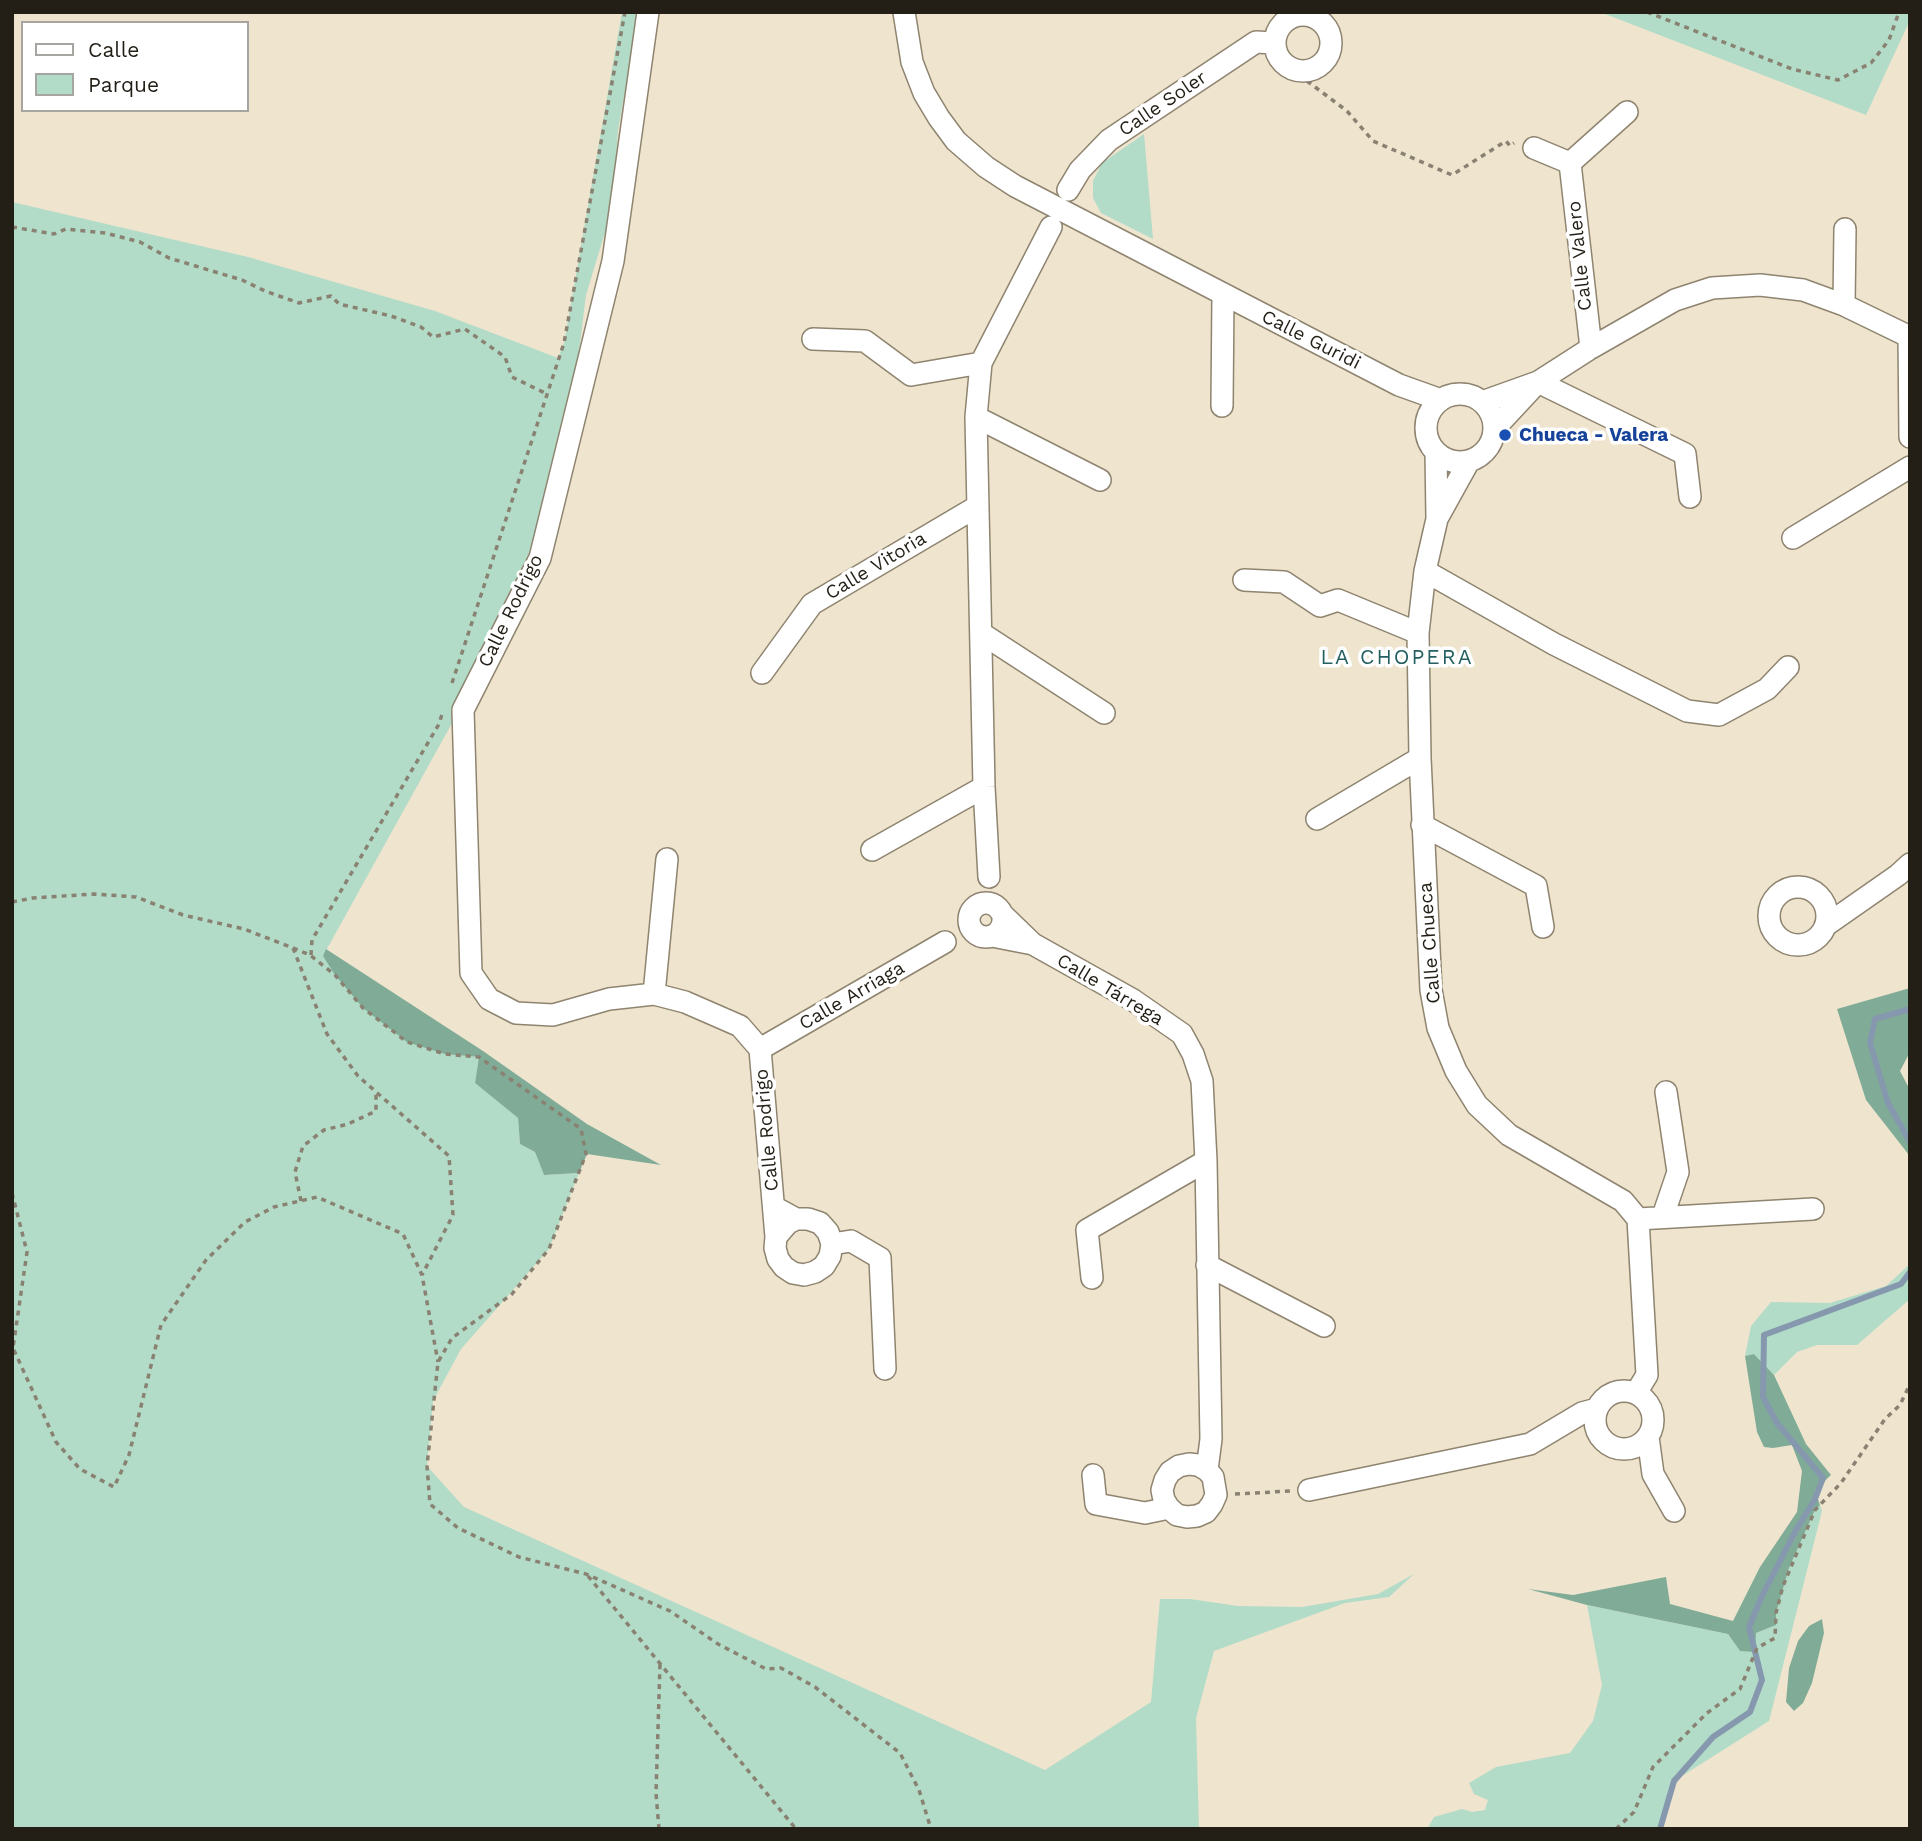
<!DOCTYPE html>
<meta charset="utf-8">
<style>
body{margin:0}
#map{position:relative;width:1922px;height:1841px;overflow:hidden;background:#efe4ce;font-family:"Work Sans",sans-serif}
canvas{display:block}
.frame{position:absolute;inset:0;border:14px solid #231f16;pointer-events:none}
.legend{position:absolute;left:21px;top:21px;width:228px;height:91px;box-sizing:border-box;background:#fff;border:2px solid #a7a5a2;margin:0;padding:9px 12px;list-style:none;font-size:21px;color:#231f16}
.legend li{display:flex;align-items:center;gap:14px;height:35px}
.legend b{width:35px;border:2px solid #a7a5a2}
</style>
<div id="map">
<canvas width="1922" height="1841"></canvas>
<div class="frame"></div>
<ul class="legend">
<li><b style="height:9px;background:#fff"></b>Calle</li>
<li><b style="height:19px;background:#b2dcc8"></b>Parque</li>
</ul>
</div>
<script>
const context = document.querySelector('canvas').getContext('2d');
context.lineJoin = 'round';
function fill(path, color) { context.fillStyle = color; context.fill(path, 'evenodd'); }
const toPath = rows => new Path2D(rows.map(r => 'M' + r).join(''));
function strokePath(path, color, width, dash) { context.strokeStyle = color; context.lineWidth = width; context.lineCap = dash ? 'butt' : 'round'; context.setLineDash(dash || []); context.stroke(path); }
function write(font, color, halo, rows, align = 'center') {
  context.font = font + ' "Work Sans",sans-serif'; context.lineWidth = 7; context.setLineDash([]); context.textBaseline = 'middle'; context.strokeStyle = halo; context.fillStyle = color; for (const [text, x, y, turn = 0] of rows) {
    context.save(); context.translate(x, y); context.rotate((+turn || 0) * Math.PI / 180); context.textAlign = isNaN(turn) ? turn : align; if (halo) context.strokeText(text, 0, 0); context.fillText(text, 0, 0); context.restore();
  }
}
fill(toPath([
 [622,12,639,12,618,130,613,206,586,295,575,384,528,557,451,725,323,956,445,1054,479,1057,475,1083,518,1118,520,1144,535,1152,544,1175,579,1173,549,1249,461,1349,433,1401,427,1466,464,1507,1045,1770,1151,1702,1160,1599,1190,1599,1238,1606,1302,1607,1378,1594,1414,1574,1389,1597,1345,1603,1214,1651,1196,1718,1199,1829,12,1829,12,202,248,257,435,311,558,358,564,343],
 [1600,12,1910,12,1910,20,1866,115],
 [1144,134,1153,239,1101,213,1093,198,1093,181,1102,163],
 [1910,1264,1910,1299,1857,1345,1817,1345,1797,1352,1774,1375,1754,1354,1745,1356,1751,1326,1771,1302,1830,1303,1886,1286],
 [1820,1505,1822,1511,1769,1721,1674,1781,1662,1829,1427,1829,1434,1817,1462,1809,1472,1812,1485,1810,1488,1800,1474,1794,1469,1783,1496,1767,1570,1753,1593,1721,1602,1685,1587,1605,1728,1634,1740,1651,1756,1633,1776,1625,1776,1613,1789,1568,1815,1510]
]), '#b2dcc8');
fill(toPath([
 [326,949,483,1051,587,1124,661,1165,587,1154,579,1173,544,1175,535,1152,520,1144,518,1118,475,1083,479,1057,445,1054,407,1042,363,1008,335,975,323,956],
 [1910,988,1910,1052,1900,1071,1910,1090,1909,1155,1866,1100,1837,1009],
 [1754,1354,1774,1375,1806,1444,1831,1475,1815,1490,1820,1505,1815,1510,1789,1568,1776,1613,1776,1625,1756,1633,1755,1652,1740,1651,1728,1634,1587,1605,1528,1589,1573,1595,1666,1577,1670,1604,1733,1621,1760,1567,1797,1512,1802,1471,1792,1445,1773,1448,1764,1447,1757,1432,1745,1356],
 [1822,1619,1824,1633,1812,1683,1803,1703,1794,1711,1786,1702,1789,1668,1798,1641,1809,1626]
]), '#80ac97');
strokePath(toPath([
 [1910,1009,1875,1019,1870,1043,1888,1103,1910,1142],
 [1660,1829,1674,1781,1713,1737,1750,1712,1762,1680,1749,1627,1762,1596,1796,1530,1815,1499,1823,1478,1777,1423,1763,1397,1764,1335,1901,1284,1910,1272]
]), '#8698ae', 6);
const street = toPath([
 [648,12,613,261,540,558,463,710,471,973,489,999,516,1013,553,1015,609,999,654,994,685,1002,740,1026,760,1049,776,1237],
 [904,12,912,62,924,93,939,118,956,141,986,167,1015,186,1399,385,1441,400],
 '1275 43a28 28 0 1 1 56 0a28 28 0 1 1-56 0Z',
 [1534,148,1570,163],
 [1068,190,1080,170,1109,140,1256,42,1274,43],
 [1844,305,1845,229],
 [1909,336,1910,437],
 [813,339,865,341,911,375,981,363],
 [1591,348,1570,163,1627,112],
 [1538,382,1685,454,1690,497],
 '1426 428a34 34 0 1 1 68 0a34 34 0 1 1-68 0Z',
 [1482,402,1538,382,1591,348,1675,300,1712,288,1760,285,1803,290,1844,305,1910,337],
 [1222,406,1223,294],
 [976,417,1100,480],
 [1494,429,1534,386],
 [1436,452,1437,519,1425,571,1418,633,1420,758,1431,990,1438,1028,1456,1071,1477,1105,1509,1135,1623,1201,1638,1219,1813,1209],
 [1438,517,1469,461],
 [1793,538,1910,467],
 [1425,571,1554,644,1687,711,1719,715,1767,689,1788,667],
 [1244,580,1284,582,1320,606,1338,600,1418,633],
 [981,633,1104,713],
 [762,673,812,604,978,506],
 [1317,819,1420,758],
 [1422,825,1536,886,1543,927],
 [872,850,984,787],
 [989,877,984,787,976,417,981,363,1051,227],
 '1769 916a29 29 0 1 1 58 0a29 29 0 1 1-58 0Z',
 '969 920a17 17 0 1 1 34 0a17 17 0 1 1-34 0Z',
 [1825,926,1898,875,1910,864],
 [992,936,1033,944,1002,914],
 [1033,944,1133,1000,1182,1034,1193,1054,1202,1081,1206,1161,1211,1439,1207,1470,1213,1477,1216,1495,1212,1504,1206,1512,1197,1516,1187,1517,1177,1515,1169,1508,1164,1500,1162,1490,1165,1480,1170,1472,1179,1466,1189,1464,1198,1465,1207,1470],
 [654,994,667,859],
 [760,1049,945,942],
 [774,1207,796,1219,808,1219,820,1223,828,1232,832,1244,830,1256,824,1266,815,1272,804,1275,793,1273,784,1267,778,1259,775,1248,776,1237,788,1223,796,1219],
 [1663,1216,1678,1172,1666,1092],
 [832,1244,851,1241,880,1258,885,1369],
 [1207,1265,1324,1326],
 [1092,1278,1087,1230,1206,1161],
 '1595 1420a29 29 0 1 1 58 0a29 29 0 1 1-58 0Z',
 [1636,1393,1647,1375,1638,1219],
 [1648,1437,1653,1474,1674,1511],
 [1093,1475,1096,1504,1145,1513,1169,1508],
 [1309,1490,1530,1444,1582,1413,1597,1409]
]);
strokePath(street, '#8e846f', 24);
strokePath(toPath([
 [1647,12,1792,69,1838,80,1871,63,1889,40,1899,12],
 [1291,69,1347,111,1373,141,1452,175,1506,141,1510,146,1514,143],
 [12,227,54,234,66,229,105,233,140,242,169,258,242,280,265,291,299,303,331,296,339,304,391,316,421,327,433,337,465,329,505,357,512,377,547,394],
 [452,683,564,343,625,12],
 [12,902,33,898,94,894,136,897,183,915,244,929,293,948,310,955,335,975,363,1008,407,1042,445,1054,479,1057,581,1129,586,1154,549,1249,512,1294,452,1338,438,1362,427,1466,430,1504,458,1528,519,1557,586,1574,670,1611,718,1644,766,1669,781,1668,815,1687,900,1753,919,1790,931,1829],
 [293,948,327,1034,358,1076,449,1156,453,1215,422,1275],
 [311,955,312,940,439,724,442,714],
 [1910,1089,1910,1090],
 [12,1193,27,1252,13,1348,56,1442,80,1469,114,1487,129,1455,161,1325,206,1260,245,1222,274,1207,317,1197,403,1234,422,1275,438,1362],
 [301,1201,295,1172,303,1146,324,1130,348,1124,376,1111,376,1092],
 [1235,1494,1291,1491],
 [588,1576,796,1829],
 [659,1829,656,1793,660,1664],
 [1616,1829,1634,1812,1653,1767,1707,1713,1740,1689,1757,1648,1775,1638,1776,1613,1783,1586,1815,1510,1841,1483,1885,1419,1900,1405,1910,1384]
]), '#898272', 3.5, [5, 5]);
strokePath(street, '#fff', 21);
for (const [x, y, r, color] of [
 [1505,435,7,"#1a4fb4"]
]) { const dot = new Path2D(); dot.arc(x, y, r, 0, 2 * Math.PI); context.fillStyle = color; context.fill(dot); strokePath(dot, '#fff', 2.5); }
write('19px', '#231f16', '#fff', [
 ["Calle Soler",1163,104,-34],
 ["Calle Valero",1580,256,-96],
 ["Calle Guridi",1311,340,27],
 ["Calle Vitoria",876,566,-31],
 ["Calle Rodrigo",511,611,-64],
 ["Calle Chueca",1430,943,-94],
 ["Calle Tárrega",1110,990,31],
 ["Calle Arriaga",852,996,-30],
 ["Calle Rodrigo",767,1130,-95]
]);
write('bold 19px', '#164399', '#fff', [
 ["Chueca - Valera",1519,435]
], 'left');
context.letterSpacing = '2px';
write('21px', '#255f61', '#fff', [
 ["LA CHOPERA",1397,658]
]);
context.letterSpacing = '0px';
</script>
